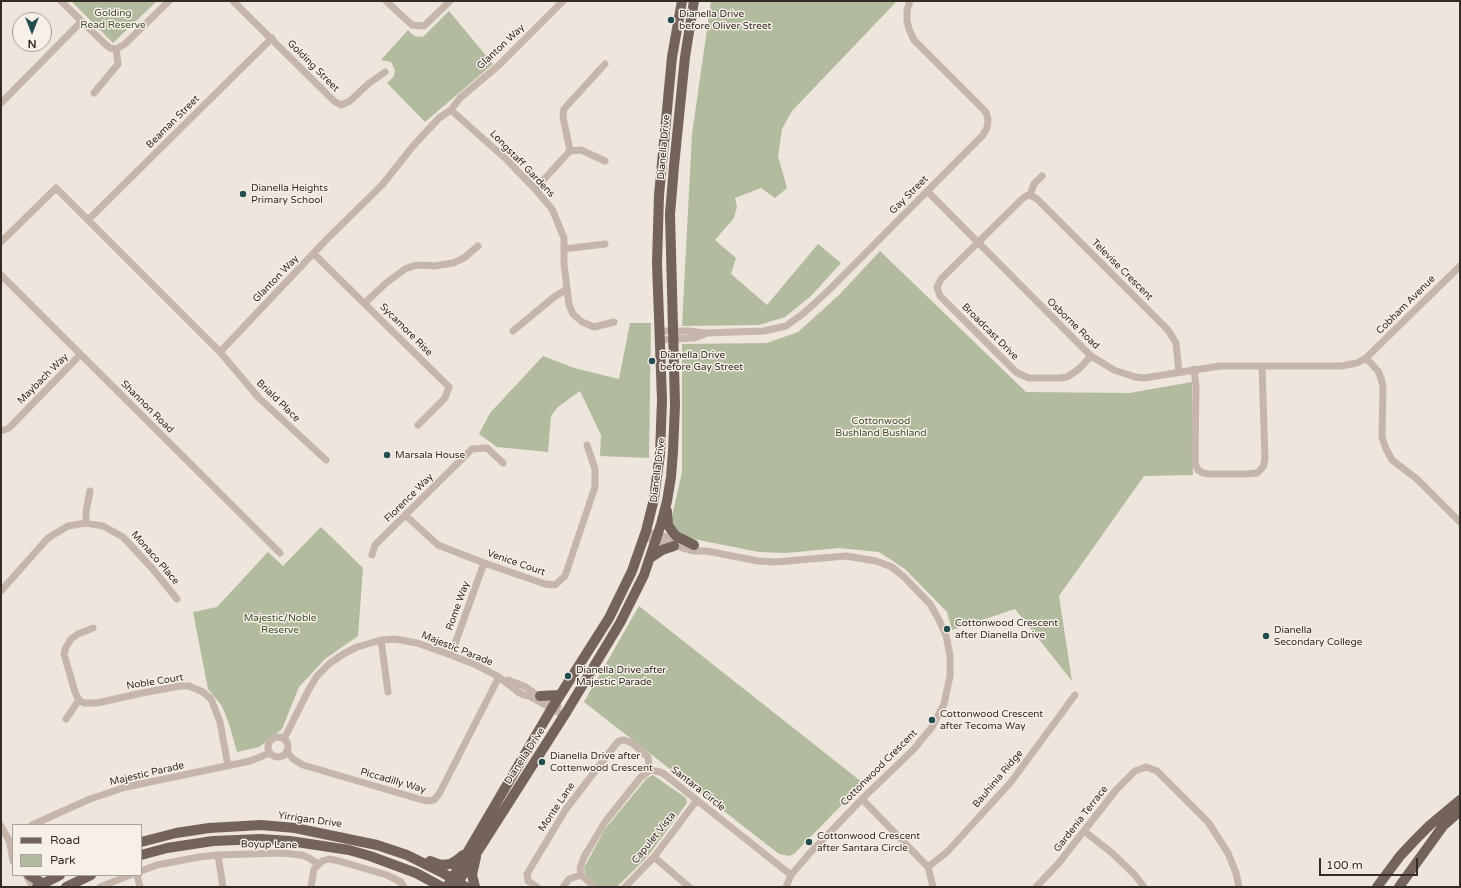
<!DOCTYPE html>
<style>
body{margin:0}
#map{position:relative;width:1461px;height:888px;overflow:hidden;background:#eee5dc;font-family:"Varela Round",sans-serif}
canvas{display:block}
.frame{position:absolute;inset:0;border:2px solid #332b28;pointer-events:none}
.legend{position:absolute;left:12px;top:824px;width:130px;height:52px;box-sizing:border-box;background:#f7f0e8;border:1px solid #a9a19b;margin:0;padding:5px 7px;list-style:none;font-size:12px;color:#332b28}
.legend li{display:flex;align-items:center;gap:8px;height:20px}
.legend b{width:20px;border:1px solid #a9a19b}
.north{position:absolute;left:12px;top:12px;width:40px;height:40px;box-sizing:border-box;background:#f7f0e8;border:1px solid #a9a19b;border-radius:50%;rotate:180deg;font-size:11px;font-weight:700;line-height:16px;text-align:center;color:#332b28}
.north::after{content:'';display:block;margin:auto;width:14px;height:18px;background:#234e4f;clip-path:polygon(50% 0,100% 100%,50% 72%,0 100%)}
.scale{position:absolute;left:1319px;top:858px;width:99px;height:18px;box-sizing:border-box;border:2px solid #332b28;border-top:0;padding-left:5px;font-size:12px;line-height:14px;white-space:nowrap;color:#332b28;-webkit-text-stroke:3px #f7f0e8;paint-order:stroke}
</style>
<div id="map">
<canvas width="1461" height="888"></canvas>
<div class="frame"></div>
<ul class="legend">
<li><b style="height:5px;background:#73635b"></b>Road</li>
<li><b style="height:11px;background:#b2bb9e"></b>Park</li>
</ul>
<div class="north">N</div>
<div class="scale">100 m</div>
</div>
<script>
const context = document.querySelector('canvas').getContext('2d');
context.lineJoin = 'round';
function fill(path, color) { context.fillStyle = color; context.fill(path, 'evenodd'); }
const toPath = rows => new Path2D(rows.map(r => 'M' + r).join(''));
function strokePath(path, color, width, dash) { context.strokeStyle = color; context.lineWidth = width; context.lineCap = dash ? 'butt' : 'round'; context.setLineDash(dash || []); context.stroke(path); }
function write(font, color, halo, rows, align = 'center') {
  context.font = font + ' "Varela Round",sans-serif'; context.lineWidth = 3; context.setLineDash([]); context.textBaseline = 'middle'; context.strokeStyle = halo; context.fillStyle = color; for (const [text, x, y, turn = 0] of rows) {
    context.save(); context.translate(x, y); context.rotate((+turn || 0) * Math.PI / 180); context.textAlign = isNaN(turn) ? turn : align; if (halo) context.strokeText(text, 0, 0); context.fillText(text, 0, 0); context.restore();
  }
}
fill(toPath([
 [71,1,157,1,113,43],
 [711,1,897,1,792,111,782,129,778,156,787,188,775,198,761,188,735,198,737,207,734,218,715,240,736,258,731,274,767,305,818,244,841,263,811,296,785,317,759,325,682,326,692,134],
 [449,11,493,64,425,122,387,83,394,76,395,70,391,62,381,60,408,30,414,36,423,37],
 [880,251,1026,392,1129,393,1192,382,1193,475,1144,476,1059,596,1072,681,1015,609,952,630,947,612,905,569,879,552,839,548,786,553,759,552,668,534,682,472,682,344,767,343,798,332,839,295],
 [630,323,651,323,649,458,600,456,601,435,580,391,558,407,551,416,548,452,497,447,479,434,490,413,543,356,574,368,619,379],
 [321,527,363,568,358,636,325,659,299,687,282,729,259,747,237,752,229,724,222,706,208,689,193,612,217,607,268,552,283,566],
 [639,606,863,783,795,853,790,856,779,854,584,702],
 [653,775,686,798,687,803,648,856,617,887,600,887,585,874,584,868,605,829,647,778]
]), '#b2bb9e');
strokePath(toPath([
 [61,1,105,44,110,48,116,49,125,44,169,1],
 [233,1,334,101,341,105,350,101,368,84,385,72],
 [386,1,412,25,424,26,450,1],
 [94,93,118,64,116,49],
 [1,103,81,22],
 [451,110,507,160,535,189,552,209,564,238,564,264,569,305,573,314,582,322,594,327,614,322],
 [570,151,563,117,564,109,605,64],
 [570,151,581,150,605,161],
 [535,189,570,151],
 [927,191,1091,356,1114,370,1135,377,1144,378,1220,366,1341,366,1357,363,1366,358,1460,266],
 [1030,195,1034,184,1042,176],
 [88,220,272,38],
 [1,242,56,188,220,352,259,398,326,460],
 [564,249,605,244],
 [314,254,449,387,445,398,418,425],
 [1,275,280,553],
 [365,303,386,283,405,269,413,266,422,265,434,266,453,263,464,258,478,246],
 [513,331,554,297,567,289],
 [659,331,689,331,705,333,764,331,786,326,804,313,828,291,983,135,987,128,988,120,986,112,914,40,909,29,907,21,907,10,910,1],
 [659,340,694,338,705,334],
 [220,352,326,240,382,185,413,146,439,118,451,110,460,98,498,66,563,1],
 [1091,356,1079,369,1067,377,1060,378,1029,378,1022,375,1016,372,940,296,937,287,941,279,1022,199,1026,196,1030,195,1037,199,1168,330,1176,343,1179,372],
 [1366,358,1378,371,1381,378,1383,387,1382,437,1386,449,1392,460,1417,479,1460,522],
 [1194,369,1196,386,1195,463,1198,470,1203,473,1209,474,1247,474,1257,473,1263,467,1265,460,1262,366],
 [1,431,9,428,80,355],
 [405,515,438,545,484,563,545,584,555,585,565,576,595,487,595,469,587,445],
 [86,523,86,512,90,491],
 [646,531,681,541],
 [644,537,693,551,707,551,758,561,775,562,846,556,876,561,892,567,904,577,930,604,939,620,946,635,950,656,950,676,944,704,932,727,914,749,862,799,809,854,791,875,786,887],
 [372,555,375,545,472,449,487,448,503,463],
 [1,591,48,538,68,526,86,523,103,526,123,537,151,567,177,599],
 [93,628,78,634,71,639,66,647,64,654,75,692,79,700,84,703,97,703,142,693,180,686,189,686,203,692,211,699,220,722,228,766],
 [381,640,388,692],
 [451,655,484,563],
 [508,680,526,687,534,693,558,706],
 [66,719,79,700],
 '268 747a10 10 0 1 1 20 0a10 10 0 1 1-20 0Z',
 [284,739,308,691,317,676,330,663,345,653,357,647,381,640,395,639,417,643,451,655,476,665,499,677,518,692,524,695,529,696,565,716],
 [287,752,293,759,303,765,426,801,434,800,439,794,499,677],
 [862,799,928,867,933,887],
 [32,825,90,799,126,787,250,761,270,753],
 [1,826,13,848],
 [1084,831,1112,853,1135,875,1144,887],
 [10,844,13,861],
 [218,855,223,887],
 [654,857,689,887],
 [928,867,947,852,1011,782,1075,695],
 [141,871,157,865,199,857,218,855,281,853,302,855,309,858,318,864],
 [26,875,33,887],
 [137,875,140,887],
 [100,887,130,875],
 [311,887,314,869,322,861,329,859,339,861,387,875,401,882,404,887],
 [537,887,528,881,527,874,566,809,616,744,619,741,624,740,632,743,648,757,650,770],
 [563,887,569,879,581,875],
 [595,887,581,875,580,868,584,857,605,822,640,778,650,770,660,772,664,774,791,875],
 [625,887,654,857,697,800],
 [1036,887,1058,864,1116,790,1135,771,1146,767,1157,771,1208,822,1228,853,1236,873,1239,887]
]), '#c5b5aa', 7);
strokePath(toPath([
 [667,511,668,525,672,531,676,536,694,545],
 [650,558,662,550,674,546],
 [540,696,560,695],
 [141,842,176,833,209,828,261,825,295,828,377,845,407,855,443,873,466,887],
 [141,855,167,848,213,841,261,839,290,841,349,850,370,856,416,873,442,887],
 [430,861,441,865,450,864,457,860,463,855],
 [29,875,42,883,44,883],
 [37,887,60,875],
 [66,887,91,875],
 [447,887,552,708,609,618,632,571,646,531,654,499,657,476,660,454,662,400,657,263,659,195,672,57,682,1],
 [455,887,567,711,620,623,644,575,661,524,667,501,671,477,673,451,675,405,670,214,674,166,685,57,694,1],
 [475,887,472,875,476,857],
 [1377,887,1400,856,1416,839,1430,825,1460,800],
 [1399,887,1443,826,1460,811]
]), '#73635b', 10);
for (const [x, y, r, color] of [
 [671,20,4,"#234e4f"],
 [243,194,4,"#234e4f"],
 [652,361,4,"#234e4f"],
 [387,455,4,"#234e4f"],
 [947,629,4,"#234e4f"],
 [1266,636,4,"#234e4f"],
 [568,676,4,"#234e4f"],
 [932,720,4,"#234e4f"],
 [542,762,4,"#234e4f"],
 [809,842,4,"#234e4f"]
]) { const dot = new Path2D(); dot.arc(x, y, r, 0, 2 * Math.PI); context.fillStyle = color; context.fill(dot); strokePath(dot, '#f7f0e8', 1.5); }
write('10px', '#444e2f', '#f7f0e8', [
 ["Golding",113,13],
 ["Read Reserve",113,25],
 ["Cottonwood",881,421],
 ["Bushland Bushland",881,433],
 ["Majestic/Noble",280,618],
 ["Reserve",280,630]
]);
write('10px', '#332b28', '#f7f0e8', [
 ["Dianella Drive",679,14],
 ["before Oliver Street",679,26],
 ["Dianella Heights",251,188],
 ["Primary School",251,200],
 ["Dianella Drive",660,355],
 ["before Gay Street",660,367],
 ["Marsala House",395,455],
 ["Cottonwood Crescent",955,623],
 ["after Dianella Drive",955,635],
 ["Dianella",1274,630],
 ["Secondary College",1274,642],
 ["Dianella Drive after",576,670],
 ["Majestic Parade",576,682],
 ["Cottonwood Crescent",940,714],
 ["after Tecoma Way",940,726],
 ["Dianella Drive after",550,756],
 ["Cottenwood Crescent",550,768],
 ["Cottonwood Crescent",817,836],
 ["after Santara Circle",817,848]
], 'left');
write('10px', '#332b28', '#f7f0e8', [
 ["Glanton Way",501,47,-43],
 ["Golding Street",313,66,45],
 ["Beaman Street",173,122,-45],
 ["Dianella Drive",664,147,-85],
 ["Longstaff Gardens",522,164,46],
 ["Gay Street",909,195,-45],
 ["Televise Crescent",1122,270,45],
 ["Glanton Way",276,279,-46],
 ["Cobham Avenue",1406,305,-45],
 ["Osborne Road",1073,324,44],
 ["Sycamore Rise",406,330,45],
 ["Broadcast Drive",990,332,45],
 ["Maybach Way",43,379,-45],
 ["Briald Place",278,401,44],
 ["Shannon Road",147,407,45],
 ["Dianella Drive",658,470,-83],
 ["Florence Way",409,498,-45],
 ["Monaco Place",155,558,49],
 ["Venice Court",516,563,19],
 ["Rome Way",458,606,-70],
 ["Majestic Parade",457,649,22],
 ["Noble Court",155,682,-9],
 ["Dianella Drive",525,756,-57],
 ["Cottonwood Crescent",879,768,-45],
 ["Majestic Parade",147,774,-13],
 ["Bauhinia Ridge",998,779,-50],
 ["Piccadilly Way",393,781,16],
 ["Santara Circle",698,789,38],
 ["Monte Lane",557,807,-56],
 ["Gardenia Terrace",1081,819,-52],
 ["Yirrigan Drive",310,820,8],
 ["Capulet Vista",654,838,-51],
 ["Boyup Lane",269,845,1]
]);
</script>
